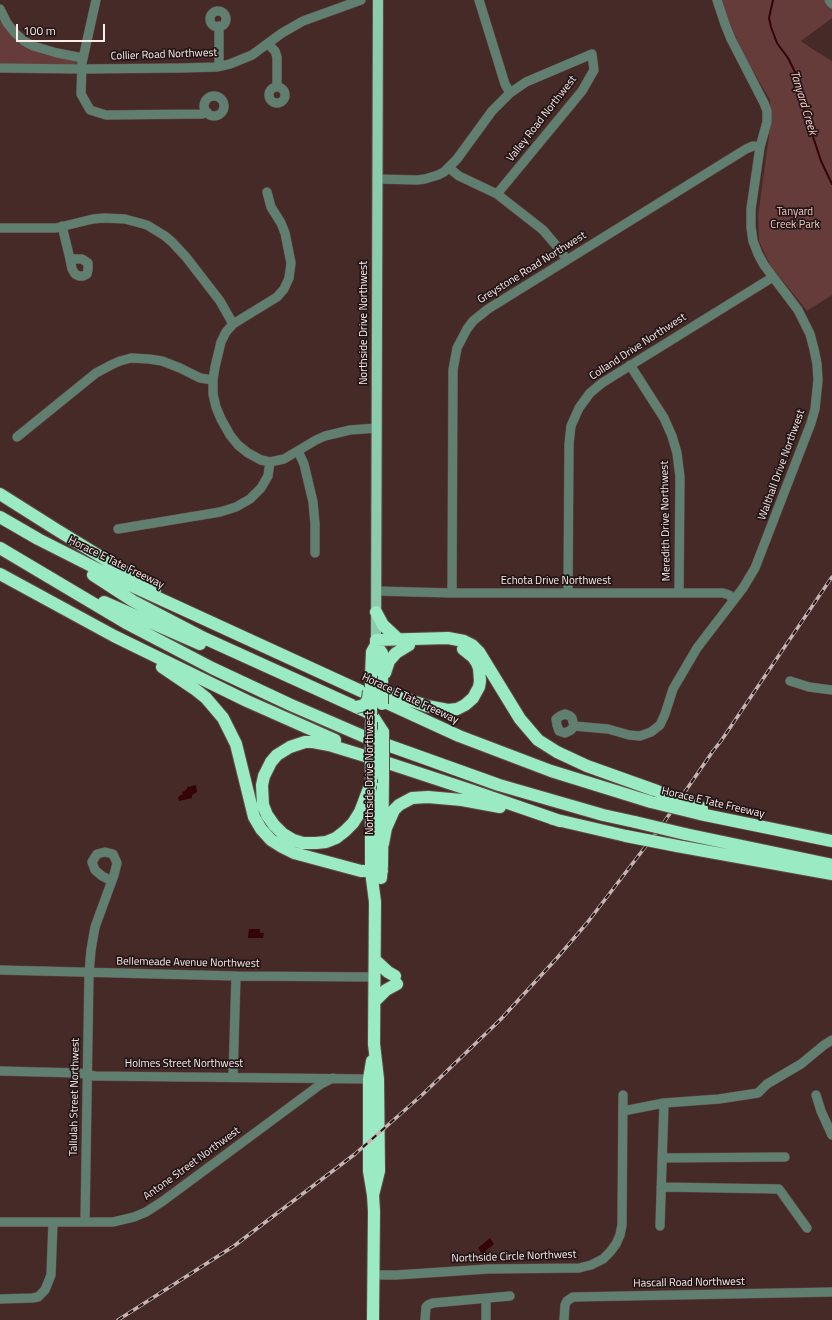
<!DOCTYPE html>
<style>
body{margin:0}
#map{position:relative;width:832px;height:1320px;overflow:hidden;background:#452a28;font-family:"Titillium Web",sans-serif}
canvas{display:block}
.scale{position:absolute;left:16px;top:24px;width:89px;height:18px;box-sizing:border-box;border:2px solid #fdedec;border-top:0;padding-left:5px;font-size:12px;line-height:14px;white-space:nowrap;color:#fdedec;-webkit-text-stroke:3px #231616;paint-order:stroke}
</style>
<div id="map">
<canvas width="832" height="1320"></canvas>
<div class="scale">100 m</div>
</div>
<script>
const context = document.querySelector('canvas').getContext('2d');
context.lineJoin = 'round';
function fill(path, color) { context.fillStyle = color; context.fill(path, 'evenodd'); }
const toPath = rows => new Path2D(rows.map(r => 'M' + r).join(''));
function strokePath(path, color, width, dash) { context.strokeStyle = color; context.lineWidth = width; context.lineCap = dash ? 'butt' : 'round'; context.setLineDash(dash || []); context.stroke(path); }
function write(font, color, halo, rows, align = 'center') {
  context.font = font + ' "Titillium Web",sans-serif'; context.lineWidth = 3.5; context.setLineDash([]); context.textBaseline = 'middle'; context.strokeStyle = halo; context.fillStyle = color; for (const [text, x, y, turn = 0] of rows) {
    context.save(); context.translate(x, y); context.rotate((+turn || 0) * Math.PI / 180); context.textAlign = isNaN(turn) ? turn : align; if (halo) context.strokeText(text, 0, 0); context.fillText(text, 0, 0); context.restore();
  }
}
fill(toPath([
 [721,0,832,0,832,18,801,41,811,48,832,61,832,295,807,311,770,265,759,241,758,216,769,136,770,100,745,57,724,11],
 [0,9,24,41,75,55,82,69,0,68]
]), '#653c3a');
fill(toPath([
 [196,785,197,792,192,795,192,798,179,801,178,797,183,794,182,792,185,791,185,790,187,789,187,787],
 [249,929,260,929,260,933,264,933,263,938,248,938],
 [490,1238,494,1244,482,1254,478,1248]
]), '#340407');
strokePath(toPath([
 [773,0,769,18,771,27,777,43,788,58,796,74,801,100,821,161,832,184]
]), '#340407', 2);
const minor = toPath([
 [96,0,82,63,81,94,90,110,106,115,202,114,207,112],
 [479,0,505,84,510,93],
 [829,0,832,4],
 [0,9,7,23,15,33,24,41,33,46,57,53,83,58],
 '210 19a8 8 0 1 1 16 0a8 8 0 1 1-16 0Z',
 [219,26,219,66],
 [268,44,275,51,277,57,277,87],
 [0,68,82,69,182,68,217,67,230,64,252,55,282,33,303,21,361,0],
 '269 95a8 8 0 1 1 16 0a8 8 0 1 1-16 0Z',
 '204 106a10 10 0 1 1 20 0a10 10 0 1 1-20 0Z',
 [449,168,459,176,497,194,543,230,560,250,567,260],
 [377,179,417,180,425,179,438,175,444,172,457,159,492,111,510,93,526,82,592,54,594,70,582,91,497,194],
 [267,192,271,207,281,223,285,233,291,263,289,278,284,289,277,297,233,324,226,332,221,342,215,367,213,380,213,394,216,407,221,419,230,435,238,445,248,453,261,460,270,462,284,459,316,440,325,436,350,430,377,428],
 [62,226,70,259,72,269,75,274,79,276,83,276,87,274,88,270,88,263,82,259,70,259],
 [0,228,56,228,93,219,104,218,125,219,147,225,165,236,172,242,186,257,220,301,233,324],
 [630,365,664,418,672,436,677,453,680,477,679,593],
 [17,437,96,373,111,365,120,361,131,358,149,359,162,361,180,368,200,378,213,380],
 [298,451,304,464,313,502,315,524,315,553],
 [118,529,220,512,236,507,250,499,261,488,268,476,270,462],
 [376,591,452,593,723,593,729,595,734,599],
 [452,593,453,370,457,348,467,329,473,321,488,309,746,149,753,146,760,147],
 [568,593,569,444,571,426,579,408,590,393,602,383,773,277],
 [790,681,809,687,832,690],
 [574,726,572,718,570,716,565,714,560,716,556,719,557,725,559,731,565,733,571,730,574,726,608,729,629,735,640,736,651,732,660,725,665,714,673,689,697,648,743,588,755,568,811,423,815,409,818,380,817,364,814,349,810,334,798,310,764,265,758,254,753,241,751,227,751,209,760,147,767,122,767,111,764,103,731,39,725,24,717,0],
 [0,970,236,976,375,977],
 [0,1071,79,1073,95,1076,369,1079],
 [233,1077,236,976],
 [816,1095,821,1111,832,1135],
 [623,1111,664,1103,719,1099,758,1093,767,1084,801,1064,824,1045,832,1040],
 [662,1158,785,1157],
 [661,1187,779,1189,807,1228],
 [0,1222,113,1222,134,1217,146,1212,163,1201,321,1084,333,1078],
 [85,1222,89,973,91,950,95,927,114,875,117,863,113,854,105,852,97,854,92,862,95,870,102,876,112,881],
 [660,1226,664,1103],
 [373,1275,396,1275,488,1269,579,1268,591,1265,603,1259,610,1252,616,1244,620,1235,622,1225,623,1095],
 [0,1299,32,1298,38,1297,45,1290,51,1275,53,1222],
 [486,1299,486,1320],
 [425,1320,426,1307,428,1305,433,1303,510,1296],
 [564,1320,565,1305,567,1301,573,1297,832,1292]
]);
const major = toPath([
 [376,640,378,0]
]);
const highway = toPath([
 [0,494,57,530,155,590],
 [0,517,38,539,119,580,459,736,551,771,651,802],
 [0,548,128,624,212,668,291,705,365,737,499,785,603,815,635,822],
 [0,574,114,636,247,701,335,740],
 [93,575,133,601,204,638,367,712,374,718,383,732],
 [104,602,200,644],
 [376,612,383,625,398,639],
 [162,667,196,690,206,698,223,718,236,744,254,817,261,829,271,840,282,847,294,853,361,871,382,871],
 [385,673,389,661,396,653,409,645],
 [371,676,372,652,376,645],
 [382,684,382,653,376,645,376,640,448,638,464,641,472,645,479,652,520,719,538,740,557,752,587,766,657,791],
 [373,688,427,706,448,710,457,709,465,705,473,698,479,687,480,681,479,668,477,663,473,657,463,649],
 [371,783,360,812,353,823,345,831,336,838,326,842,316,843,303,843,293,840,283,834,274,825,267,815,263,805,262,785,264,776,271,762,277,755,290,747,305,742,313,742,329,745,388,763,470,790,560,821],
 [371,792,371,871,375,902,374,1044,378,1079,379,1171,373,1195],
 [700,814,832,841],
 [553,819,626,836],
 [685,834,832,865],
 [383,844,386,828,394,810,399,805,412,798,428,797,462,800,500,807],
 [677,846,832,874],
 [381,878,382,865,383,777],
 [375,960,388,972,395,976],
 [375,1001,386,990,397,984],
 [372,1061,369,1079,369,1171,373,1195,374,1211,373,1320]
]);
strokePath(minor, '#624947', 10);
strokePath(major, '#624947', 12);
strokePath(highway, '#624947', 14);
strokePath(minor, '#607f70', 9);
strokePath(major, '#8accac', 10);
strokePath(highway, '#9aeac4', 12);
const rail = toPath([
 [118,1320,234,1246,355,1154,422,1095,501,1019,557,958,587,923,662,825,713,751,721,741,832,577]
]);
strokePath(rail, '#c6b3b2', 3.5);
strokePath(rail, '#231616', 2, [6]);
const highwayBridge = toPath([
 [382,684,382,704],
 [356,707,361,706,365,704,368,699,369,691],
 [371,715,371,676],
 [383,732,383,777],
 [371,783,371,722],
 [657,791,702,808],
 [651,802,700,814],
 [635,822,685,834],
 [626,836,677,846]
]);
strokePath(highwayBridge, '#624947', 14, []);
strokePath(highwayBridge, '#9aeac4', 12);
write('11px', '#fdedec', '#231616', [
 ["Collier Road Northwest",164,55,-2],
 ["Valley Road Northwest",542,119,-52],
 ["Greystone Road Northwest",532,268,-32],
 ["Northside Drive Northwest",364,323,-90],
 ["Colland Drive Northwest",638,347,-33],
 ["Walthall Drive Northwest",782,465,-70],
 ["Meredith Drive Northwest",666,521,-91],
 ["Horace E Tate Freeway",116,563,26],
 ["Echota Drive Northwest",556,581],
 ["Horace E Tate Freeway",410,699,25],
 ["Northside Drive Northwest",370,773,-90],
 ["Horace E Tate Freeway",713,803,13],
 ["Bellemeade Avenue Northwest",188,963,1],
 ["Holmes Street Northwest",184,1064],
 ["Tallulah Street Northwest",75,1097,-89],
 ["Antone Street Northwest",192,1164,-36],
 ["Northside Circle Northwest",514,1257,-2],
 ["Hascall Road Northwest",689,1283,-1]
]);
write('11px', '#f1c6c2', '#231616', [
 ["Tanyard",795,212],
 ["Creek Park",795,225]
]);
write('italic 12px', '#ffd3cf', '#231616', [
 ["Tanyard Creek",803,103,73]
]);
</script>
